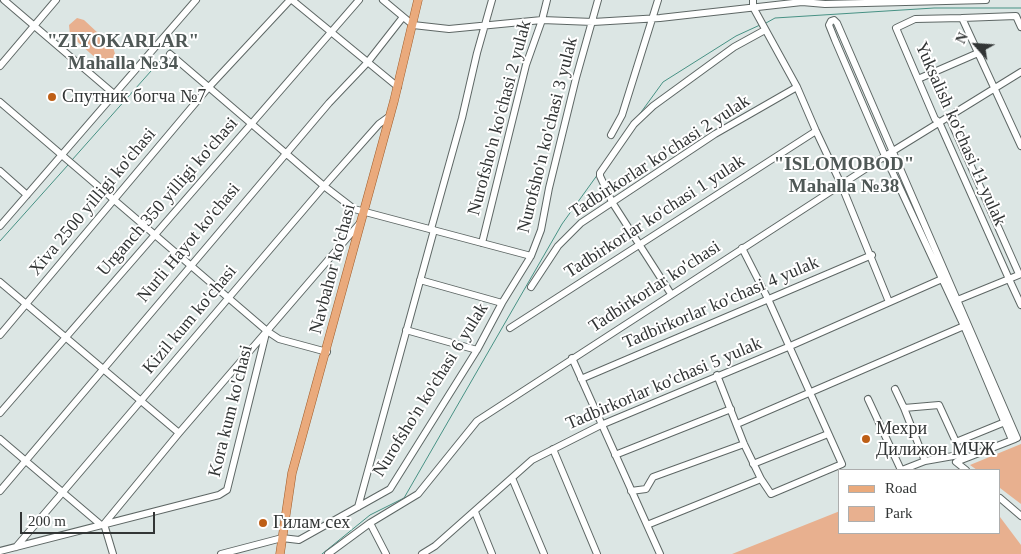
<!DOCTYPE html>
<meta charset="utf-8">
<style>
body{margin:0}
#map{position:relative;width:1021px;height:554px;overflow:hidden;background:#dce6e4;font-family:Georgia,serif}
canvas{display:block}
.legend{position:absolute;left:838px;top:469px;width:162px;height:65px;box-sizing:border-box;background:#fff;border:1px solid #adaeae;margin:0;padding:6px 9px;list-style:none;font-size:15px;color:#323535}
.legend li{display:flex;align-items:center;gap:10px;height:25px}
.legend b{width:25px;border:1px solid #adaeae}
.north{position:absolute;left:951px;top:20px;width:50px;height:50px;-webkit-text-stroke:4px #fff;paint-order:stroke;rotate:296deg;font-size:14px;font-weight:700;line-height:20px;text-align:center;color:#323535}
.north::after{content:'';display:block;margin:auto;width:18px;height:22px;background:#323535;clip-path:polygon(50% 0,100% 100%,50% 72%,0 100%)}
.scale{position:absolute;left:20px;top:512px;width:135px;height:22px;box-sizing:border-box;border:2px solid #323535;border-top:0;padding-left:6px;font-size:15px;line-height:18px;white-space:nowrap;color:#323535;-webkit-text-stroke:4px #fff;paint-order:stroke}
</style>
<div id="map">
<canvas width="1021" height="554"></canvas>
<ul class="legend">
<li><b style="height:6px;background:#eaaa7c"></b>Road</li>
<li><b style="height:14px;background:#e8b08f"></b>Park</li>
</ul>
<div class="north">N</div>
<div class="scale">200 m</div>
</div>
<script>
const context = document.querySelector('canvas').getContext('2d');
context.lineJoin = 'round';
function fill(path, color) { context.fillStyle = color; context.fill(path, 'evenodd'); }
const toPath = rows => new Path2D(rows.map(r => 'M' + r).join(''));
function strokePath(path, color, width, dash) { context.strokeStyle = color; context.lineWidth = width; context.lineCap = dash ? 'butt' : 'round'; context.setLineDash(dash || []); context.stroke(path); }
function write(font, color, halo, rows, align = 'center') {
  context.font = font + ' Georgia,serif'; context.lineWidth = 4; context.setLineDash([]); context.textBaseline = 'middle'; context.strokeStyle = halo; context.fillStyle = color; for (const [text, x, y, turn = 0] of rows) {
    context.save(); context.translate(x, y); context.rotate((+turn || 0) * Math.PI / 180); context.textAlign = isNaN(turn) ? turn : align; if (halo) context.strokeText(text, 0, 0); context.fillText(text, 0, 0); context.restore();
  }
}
fill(toPath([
 [77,18,84,20,113,47,115,54,112,60,106,63,100,62,70,35,69,25],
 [1021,444,1021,504,1000,488,1000,470,977,470,970,465],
 [840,511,840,533,1000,533,1000,517,1021,545,1021,554,732,554]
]), '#e8b08f');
strokePath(toPath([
 [766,23,775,18,934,8,1021,8],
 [639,115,663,82,736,36,760,25],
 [72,160,183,35],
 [0,241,68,165],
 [322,554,370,515,404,498,562,224,598,174]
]), '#479184', 1);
const minor = toPath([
 [4,0,114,94],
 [292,0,398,87],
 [383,0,413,25,449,29,542,20,593,22,660,18,802,2,825,4,986,0],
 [753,0,753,7,797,87,816,131,841,184,889,302],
 [962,18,1016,16,1021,27],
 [170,54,324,186,354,209,531,256],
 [0,66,56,0],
 [918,79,978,53],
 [0,102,267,331,279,339,327,352],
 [949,117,1019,274],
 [611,135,622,115,658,0],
 [0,171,27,195],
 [0,226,196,0],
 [431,229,462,118,477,53,492,0],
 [482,243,526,65,542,20,547,0],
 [1021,274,1009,279,1021,305],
 [420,280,502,303],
 [0,282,179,433],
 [531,287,558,246,581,223,715,134,797,87],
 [671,294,612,202,600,176,600,173,634,124,653,106,734,47,765,30],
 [955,301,1009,279,939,122,935,119,896,28,915,19,962,18,1021,146],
 [510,328,816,131],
 [406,330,477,350],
 [0,335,208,88,290,0],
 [572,358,660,554],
 [717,375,744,444,761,479,771,494,842,464,768,299,742,248],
 [581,379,872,255],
 [895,389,904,408,939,405,956,442,1005,422],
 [868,399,901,470],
 [904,408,925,461],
 [0,413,359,0],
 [737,424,964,326],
 [0,439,101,525],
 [1012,440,964,326,885,156,835,40,829,25,831,21,834,20,837,23,1017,438],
 [553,449,597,554],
 [615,455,731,409],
 [753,464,828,434],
 [902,470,925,461,959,455,956,442],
 [966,470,956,462,1015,439],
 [512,478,544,554],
 [0,491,329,103,367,63,403,17],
 [631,491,646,489,653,477,744,444],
 [1000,498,1021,516],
 [358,507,434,230],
 [475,512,492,554],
 [370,523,386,554],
 [647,525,761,479],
 [16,547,324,186,379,124,390,116],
 [0,551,219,495,227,490,266,333],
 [113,554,104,524,179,433,360,223],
 [221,554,282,538,299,540,390,489,477,350,502,303,531,256,541,230,549,188,576,78,598,0],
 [328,554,370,523,418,494,477,421,893,151,1021,72],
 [422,554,435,546,532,460,601,425,788,347,942,279]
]);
const major = toPath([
 [280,554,292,473,394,101,418,0]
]);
strokePath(minor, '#5e6765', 8);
strokePath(major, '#a05d2b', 9);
strokePath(minor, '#fff', 6);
strokePath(major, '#eaaa7c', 8);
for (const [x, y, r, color] of [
 [52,97,5,"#be5f16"],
 [866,439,5,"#be5f16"],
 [263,523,5,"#be5f16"]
]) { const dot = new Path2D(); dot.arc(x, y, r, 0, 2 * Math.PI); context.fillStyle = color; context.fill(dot); strokePath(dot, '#fff', 2); }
write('18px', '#323535', '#fff', [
 ["Спутник богча №7",62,97],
 ["Мехри",876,429],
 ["Дилижон МЧЖ",876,450],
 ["Гилам сех",273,523]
], 'left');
write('18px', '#323535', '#fff', [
 ["Nurofsho'n ko'chasi 2 yulak",500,118,-75],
 ["Yuksalish ko'chasi 11 yulak",960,134,66],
 ["Nurofsho'n ko'chasi 3 yulak",548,135,-76],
 ["Tadbirkorlar ko'chasi 2 yulak",660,157,-33],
 ["Urganch 350 yilligi ko'chasi",168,197,-49],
 ["Xiva 2500 yilligi ko'chasi",93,202,-50],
 ["Tadbirkorlar ko'chasi 1 yulak",655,217,-33],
 ["Nurli Hayot ko'chasi",189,243,-50],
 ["Navbahor ko'chasi",333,269,-75],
 ["Tadbirkorlar ko'chasi",655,287,-33],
 ["Tadbirkorlar ko'chasi 4 yulak",721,303,-23],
 ["Kizil kum ko'chasi",190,320,-50],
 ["Tadbirkorlar ko'chasi 5 yulak",664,384,-23],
 ["Nurofsho'n ko'chasi 6 yulak",431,390,-58],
 ["Kora kum ko'chasi",231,411,-76]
]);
write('bold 19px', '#4f5856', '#fff', [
 ["\"ZIYOKARLAR\"",123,42],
 ["Mahalla №34",123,64],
 ["\"ISLOMOBOD\"",844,165],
 ["Mahalla №38",844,187]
]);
</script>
